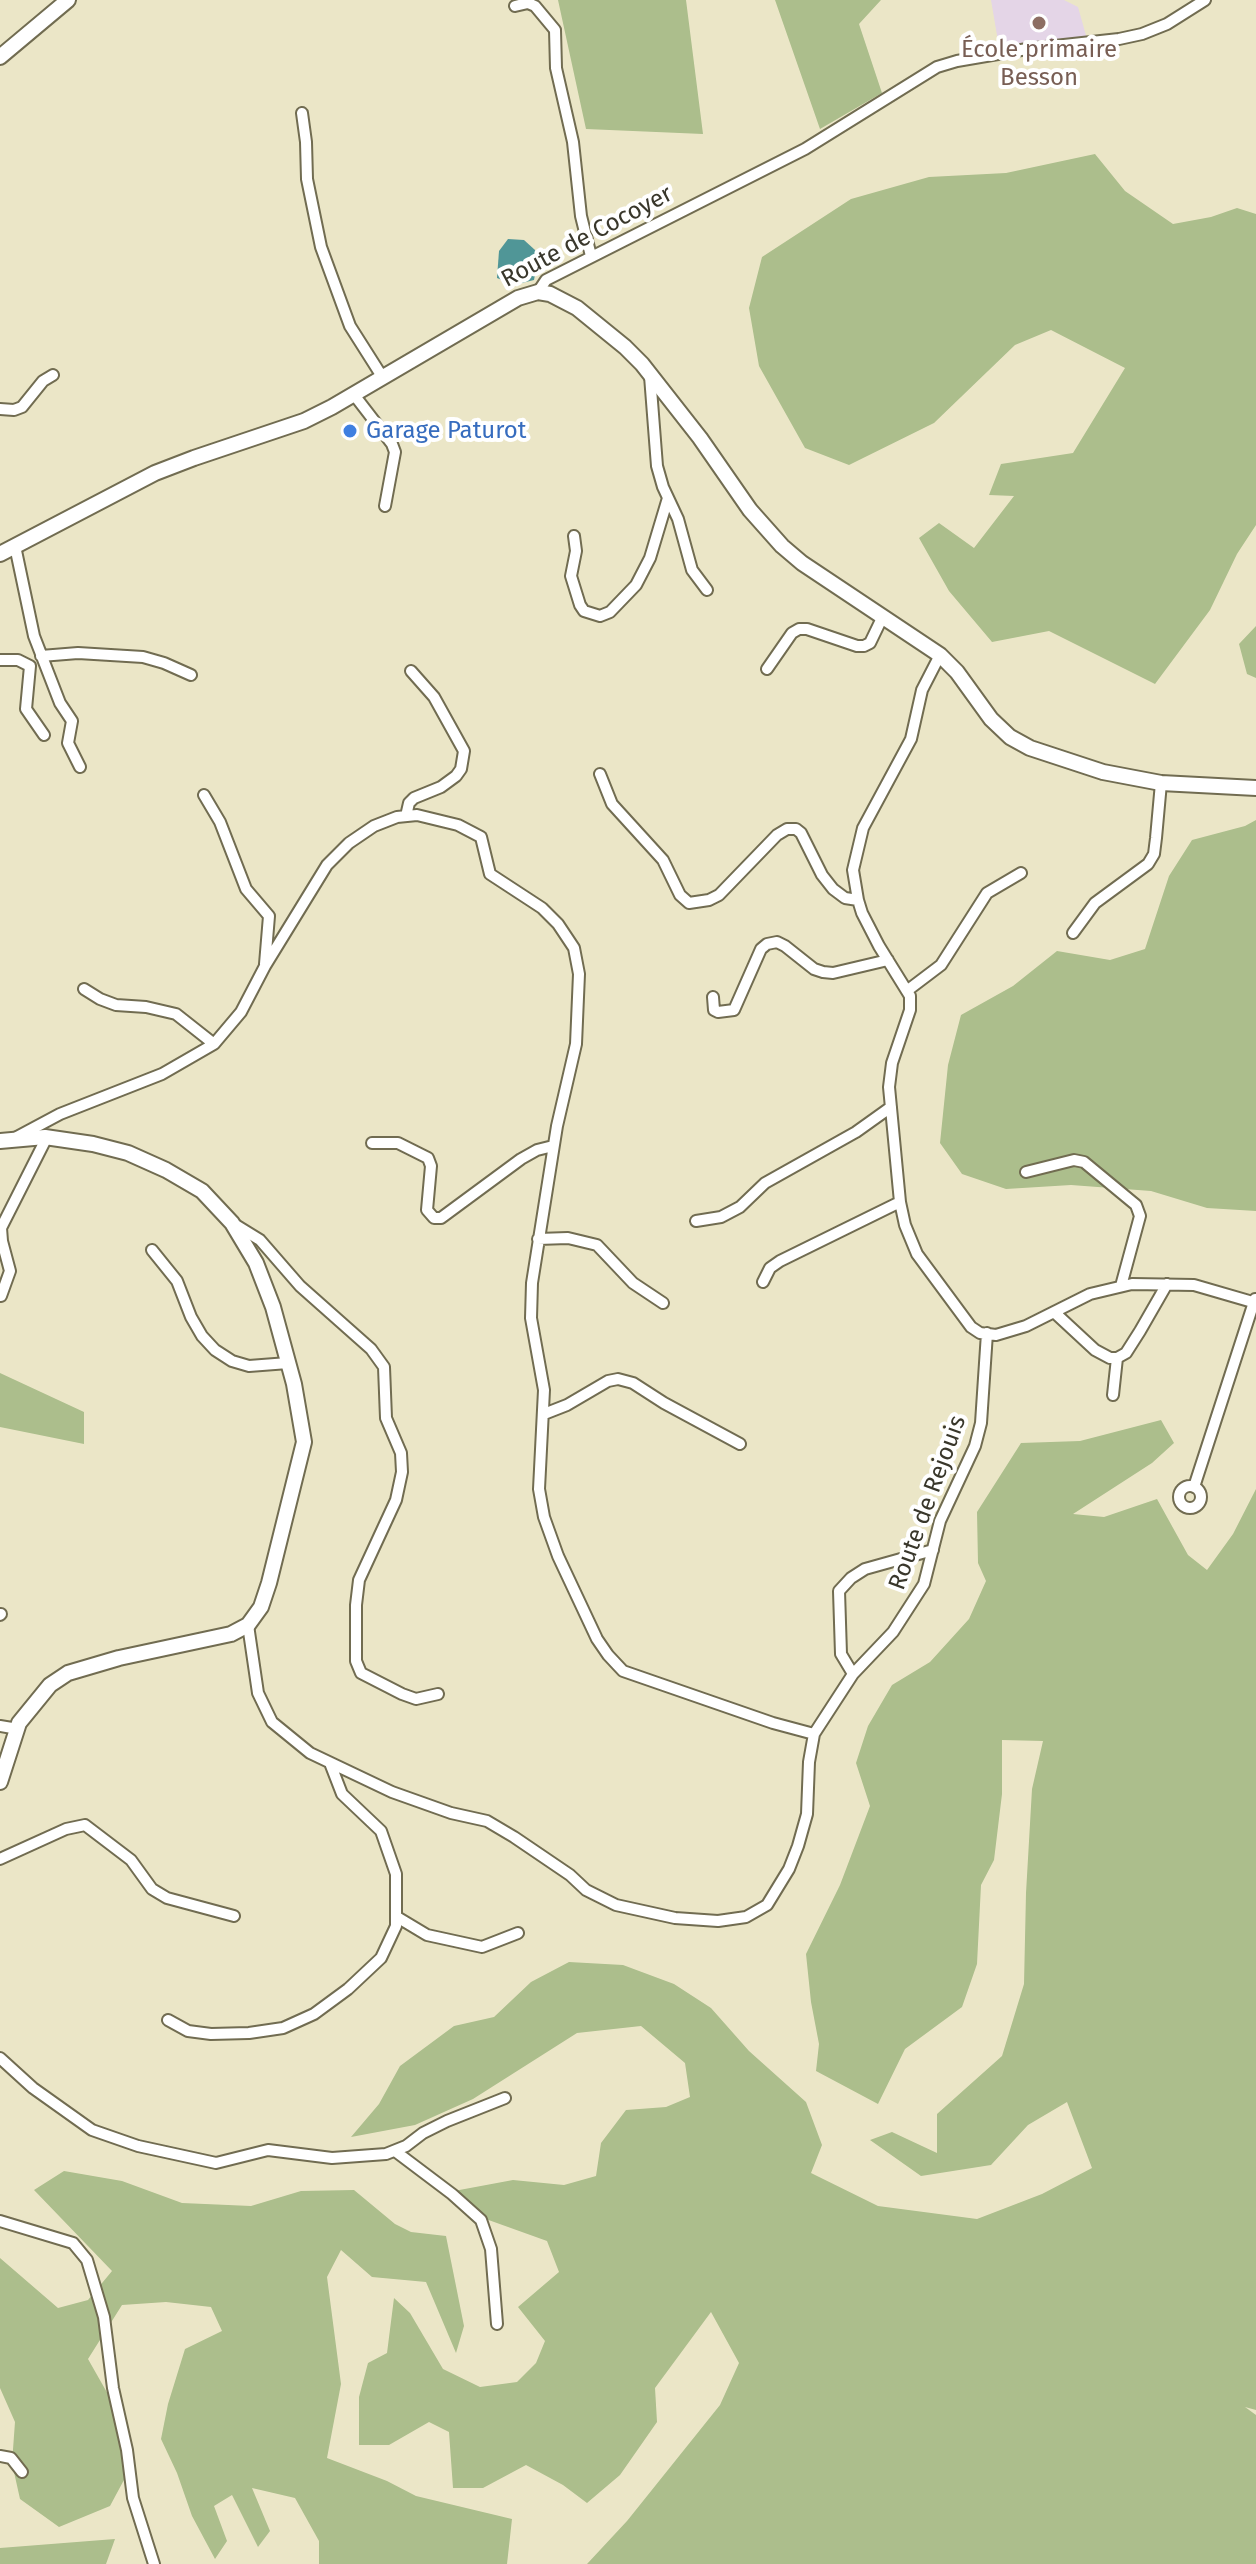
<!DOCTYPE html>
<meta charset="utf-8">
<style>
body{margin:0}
canvas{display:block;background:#ebe6c7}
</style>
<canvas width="1256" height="2564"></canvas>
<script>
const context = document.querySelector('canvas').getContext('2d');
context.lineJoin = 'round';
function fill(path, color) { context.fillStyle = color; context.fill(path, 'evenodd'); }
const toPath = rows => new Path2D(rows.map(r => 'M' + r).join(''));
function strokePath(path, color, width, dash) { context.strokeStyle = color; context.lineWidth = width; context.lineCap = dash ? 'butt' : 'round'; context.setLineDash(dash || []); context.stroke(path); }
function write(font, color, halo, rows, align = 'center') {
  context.font = font + ' "Fira Sans",sans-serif'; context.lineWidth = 8; context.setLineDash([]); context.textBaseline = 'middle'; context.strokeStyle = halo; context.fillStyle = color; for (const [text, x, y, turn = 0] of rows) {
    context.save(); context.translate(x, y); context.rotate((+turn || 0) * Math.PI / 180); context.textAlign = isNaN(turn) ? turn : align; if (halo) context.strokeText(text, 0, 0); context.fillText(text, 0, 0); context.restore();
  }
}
fill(toPath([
 [991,0,1064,0,1078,7,1087,39,999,47]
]), '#e4d5e7');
fill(toPath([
 [558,0,686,0,703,134,586,129],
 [775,0,881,0,859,24,882,93,820,129],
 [1095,154,1125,191,1173,224,1211,217,1237,208,1256,214,1256,525,1237,554,1210,610,1155,684,1049,631,992,642,949,591,919,538,939,523,974,548,1014,496,989,495,1001,464,1073,453,1125,368,1051,330,1015,345,934,423,849,465,805,448,759,366,749,308,762,257,851,199,929,177,1006,173],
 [1256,626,1256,678,1247,674,1239,644],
 [1256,820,1256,1211,1207,1208,1151,1191,1071,1185,1006,1189,962,1174,940,1143,948,1065,961,1015,1013,986,1057,951,1110,960,1145,949,1169,876,1192,840,1245,826],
 [0,1373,84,1412,84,1444,0,1427],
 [1161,1420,1174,1443,1152,1463,1073,1514,1104,1517,1157,1499,1188,1555,1207,1570,1233,1534,1256,1489,1256,2410,1245,2407,1256,2415,1256,2564,587,2564,627,2521,720,2405,739,2363,711,2312,655,2388,657,2422,620,2475,587,2503,563,2485,526,2465,483,2488,453,2488,449,2432,429,2422,389,2445,359,2445,359,2397,368,2363,387,2353,394,2298,410,2313,443,2369,480,2387,517,2382,536,2363,545,2341,518,2307,559,2272,547,2241,483,2218,454,2191,513,2180,564,2185,596,2176,601,2143,626,2110,666,2107,690,2097,685,2063,641,2026,577,2033,473,2099,415,2125,351,2137,379,2104,400,2066,454,2026,494,2017,531,1982,569,1962,623,1965,674,1984,711,2008,749,2051,806,2102,822,2145,811,2173,878,2206,977,2219,1042,2194,1092,2168,1067,2102,1028,2125,991,2165,921,2176,870,2140,892,2132,937,2153,937,2114,1002,2056,1024,1984,1026,1893,1032,1789,1043,1741,1002,1740,1002,1794,994,1860,981,1885,977,1964,962,2007,905,2049,878,2104,816,2071,819,2044,811,2002,806,1954,840,1885,870,1806,856,1763,868,1726,892,1685,930,1662,969,1619,986,1581,978,1563,977,1512,1021,1443,1080,1441],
 [64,2171,122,2181,182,2203,251,2206,301,2191,354,2190,395,2224,411,2232,446,2236,464,2326,456,2353,426,2282,372,2277,341,2250,327,2277,341,2384,327,2458,387,2481,416,2496,512,2519,507,2564,319,2564,319,2541,295,2498,252,2488,270,2531,258,2547,232,2495,214,2506,227,2541,215,2559,192,2516,177,2473,161,2439,168,2404,185,2349,222,2331,211,2307,166,2302,122,2305,88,2359,109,2396,122,2451,125,2478,110,2506,59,2527,20,2499,12,2463,15,2422,0,2388,0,2258,58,2308,88,2300,112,2271,34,2190],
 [115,2539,106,2564,0,2564,0,2548]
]), '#acbe8c');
fill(toPath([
 [508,239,524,240,535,250,538,259,534,280,514,285,497,278,499,251]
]), '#509697');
const street = toPath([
 [515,6,528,3,535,6,555,30,556,68,573,142,581,216,591,256],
 [302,113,306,142,307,179,321,247,350,326,383,378],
 [538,292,546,280,805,149,937,67,957,61,1027,49,1119,39,1142,34,1167,24,1205,0],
 [650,376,657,466,663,487,678,519,692,570,707,590],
 [355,396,392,444,395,452,385,506],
 [0,409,14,410,22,407,43,381,53,375],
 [574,536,576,551,571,576,580,605,584,611,600,616,610,612,636,585,650,558,668,498],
 [15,546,34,636,60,703,72,721,68,743,80,767],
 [940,655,922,690,911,739,863,828,853,870,858,900,862,913,879,946,910,996,910,1010,892,1063,889,1087,900,1202,905,1225,917,1254,971,1327,980,1333,996,1335,1026,1326,1090,1294,1132,1284,1194,1285,1256,1303],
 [41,656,78,653,143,657,164,663,191,675],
 [0,660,18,660,30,666,26,709,44,735],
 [767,669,792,633,799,629,807,629,857,646,864,646,870,643,883,616],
 [600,774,612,804,663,860,680,895,689,903,709,900,719,895,777,835,787,829,796,829,801,833,822,875,833,889,845,898,858,900],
 [204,795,220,822,246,889,269,916,265,964],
 [406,816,409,803,414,798,441,787,456,776,461,769,464,751,434,697,411,671],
 [1073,933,1095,903,1148,864,1154,854,1156,838,1161,783],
 [84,989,100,999,116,1005,146,1007,176,1014,214,1044],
 [908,990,941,965,987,893,1021,873],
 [713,997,714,1010,718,1012,734,1010,761,949,767,944,777,942,785,946,814,969,823,972,833,973,888,960],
 [17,1137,60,1114,162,1074,214,1044,241,1012,265,966,327,865,349,843,374,826,397,817,417,815,458,825,481,837,490,874,542,908,558,924,574,948,579,974,576,1044,557,1126,532,1283,531,1318,544,1390,539,1489,544,1517,558,1556,597,1639,608,1655,623,1671,773,1723,814,1734],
 [372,1143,398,1143,428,1158,431,1166,427,1210,434,1218,441,1218,521,1159,537,1150,553,1146],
 [1026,1172,1074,1160,1084,1162,1136,1205,1140,1216,1121,1286],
 [696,1221,721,1217,740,1207,765,1183,856,1132,891,1107],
 [234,1224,260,1240,300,1286,371,1349,384,1367,386,1418,401,1453,402,1472,396,1500,359,1580,356,1605,356,1661,361,1673,402,1694,416,1699,438,1694],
 [538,1239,568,1238,597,1245,633,1283,663,1303],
 [152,1250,177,1281,191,1317,202,1336,215,1350,232,1361,249,1366,288,1363],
 [763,1282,770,1268,780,1261,900,1202],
 [1,1296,10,1271,2,1241,1,1228,47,1137],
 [1054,1312,1095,1350,1110,1358,1117,1358,1126,1353,1140,1331,1167,1284],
 [1113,1395,1117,1358],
 [544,1414,567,1405,608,1381,618,1379,633,1383,664,1403,740,1444],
 '1179 1497a11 11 0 1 1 22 0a11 11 0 1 1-22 0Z',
 [1194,1487,1255,1299],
 [0,1615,1,1614],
 [248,1625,258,1693,272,1722,310,1753,392,1792,451,1813,487,1821,514,1837,570,1875,586,1890,616,1905,675,1918,718,1921,746,1917,767,1905,789,1869,798,1846,807,1814,809,1762,814,1734,853,1674,893,1632,924,1584,940,1521,975,1446,981,1423,987,1333],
 [853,1674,841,1654,839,1591,851,1578,865,1569,933,1550],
 [0,1726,18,1729],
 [0,1859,66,1829,85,1825,131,1860,152,1889,167,1898,234,1916],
 [397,1917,427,1935,482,1947,518,1933],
 [168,2020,188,2031,211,2034,249,2033,283,2028,314,2014,348,1989,381,1958,396,1926,396,1874,381,1831,342,1794,330,1763],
 [0,2058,33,2088,92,2130,138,2146,216,2163,268,2150,332,2158,386,2154,406,2146,423,2133,447,2121,505,2098],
 [395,2151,452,2194,481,2220,491,2249,497,2324],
 [0,2221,73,2243,87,2260,104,2317,113,2388,127,2450,133,2498,154,2564],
 [0,2456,11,2458,22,2472]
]);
const secondary = toPath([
 [0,57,68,0],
 [0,554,155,473,194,458,304,421,332,407,518,298,538,292,550,294,577,308,625,347,642,364,700,438,750,510,782,546,802,563,940,655,957,672,991,719,1010,737,1030,748,1103,772,1161,783,1256,788],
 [0,1141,45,1137,93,1144,128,1153,166,1170,202,1191,232,1223,256,1263,273,1307,294,1384,304,1442,269,1583,261,1607,248,1625,231,1634,119,1658,68,1673,50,1685,19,1723,0,1782]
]);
strokePath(street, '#716c51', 14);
strokePath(secondary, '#716c51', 18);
strokePath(street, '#fff', 10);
strokePath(secondary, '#fff', 14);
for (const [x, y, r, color] of [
 [1039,23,8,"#8d6e63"],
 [350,431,8,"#3f7fe0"]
]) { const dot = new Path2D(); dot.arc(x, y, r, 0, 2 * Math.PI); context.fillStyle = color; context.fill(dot); strokePath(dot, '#fff', 3); }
write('24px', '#785e54', '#fff', [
 ["École primaire",1039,50],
 ["Besson",1039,78]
]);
write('24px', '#39372b', '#fff', [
 ["Route de Cocoyer",587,237,-28],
 ["Route de Rejouis",928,1503,-70]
]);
write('24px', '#366cbe', '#fff', [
 ["Garage Paturot",366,431]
], 'left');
</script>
